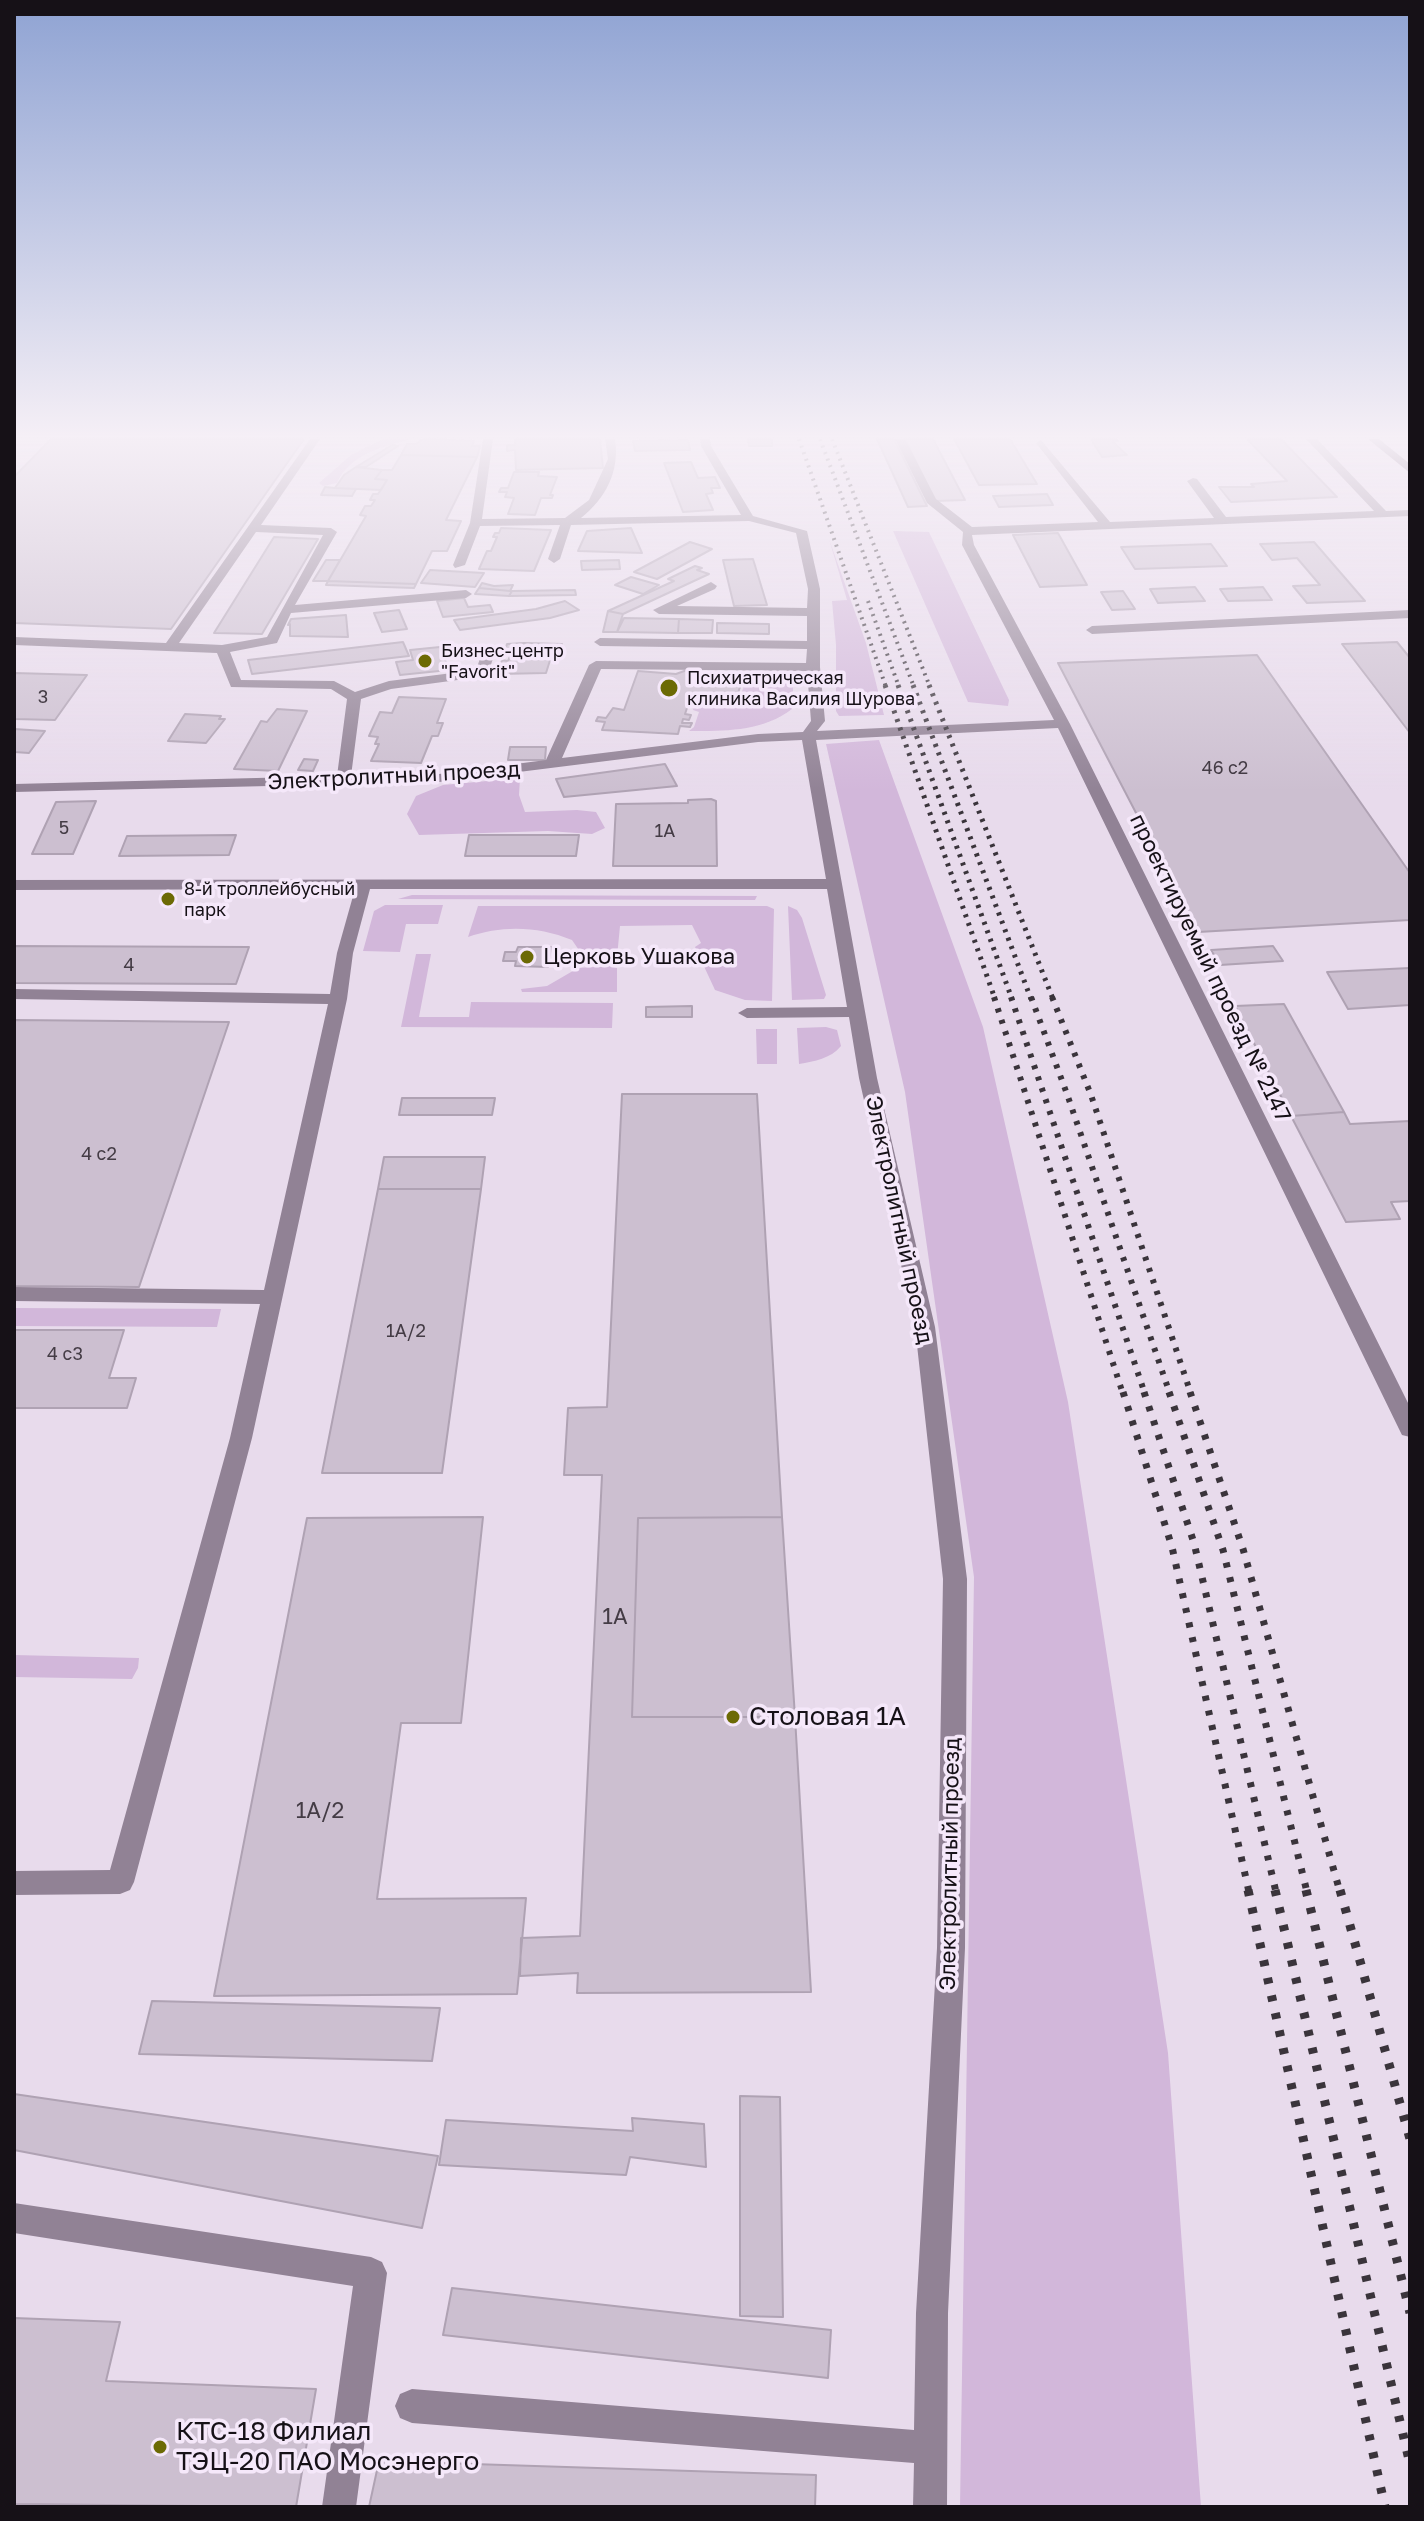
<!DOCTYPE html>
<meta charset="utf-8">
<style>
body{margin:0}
#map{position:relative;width:1424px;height:2521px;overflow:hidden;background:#e8dbec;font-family:"Golos Text",sans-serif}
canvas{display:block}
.frame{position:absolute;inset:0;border:16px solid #161117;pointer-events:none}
</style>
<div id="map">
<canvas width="1424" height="2521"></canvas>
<div class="frame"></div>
</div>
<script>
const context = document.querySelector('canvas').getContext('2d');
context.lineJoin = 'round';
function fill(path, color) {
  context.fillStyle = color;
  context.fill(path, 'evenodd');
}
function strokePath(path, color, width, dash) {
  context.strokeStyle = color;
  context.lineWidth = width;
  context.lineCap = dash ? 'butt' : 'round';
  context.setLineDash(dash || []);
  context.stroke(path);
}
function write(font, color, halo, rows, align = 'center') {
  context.font = font + ' "Golos Text",sans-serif';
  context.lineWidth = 7;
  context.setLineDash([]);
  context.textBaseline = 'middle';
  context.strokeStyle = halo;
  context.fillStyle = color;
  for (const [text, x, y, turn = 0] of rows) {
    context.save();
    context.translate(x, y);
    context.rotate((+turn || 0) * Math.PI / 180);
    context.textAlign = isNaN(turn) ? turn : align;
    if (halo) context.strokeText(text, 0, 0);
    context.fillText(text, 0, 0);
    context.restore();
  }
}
fill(new Path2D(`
 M383 439H411C384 446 349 455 337 483L323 486 319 483 351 455Z
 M893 531 929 532 1009 700 1008 706 968 702Z
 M829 539 866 643 884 715 839 716 836 711V645L832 601 847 600Z
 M757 671H794L792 709C762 732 724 731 689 731L694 727 699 712 693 710 695 701 737 703 745 684 753 679Z
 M879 740 983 1027 1068 1402 1168 2053 1201 2507H960L974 1577 905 1092 826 744Z
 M520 778 519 795 525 812 577 810 596 812 605 828 592 834 548 831 419 835 407 814 416 796 443 785Z
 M412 895 757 896 755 900 398 899Z
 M385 905H443L438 924H406L400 952 363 951 374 911Z
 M478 906H767L774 909 772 1001 745 1000 715 990 695 947 701 943 692 925 620 926 617 957 583 956 572 940C538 926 502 925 468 937Z
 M788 906 797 910 802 918 826 995 824 999 792 1000Z
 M416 954H431L419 1017H469L471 1002 613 1003 612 1028 401 1027Z
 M610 966 617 968V992H522L521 989 547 986 578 968Z
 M826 1027 837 1030 841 1046C830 1059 815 1061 799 1064L797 1028Z
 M756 1029H777V1064H757Z
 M14 1308 221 1309 217 1327 14 1326Z
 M14 1655 139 1658 138 1668 132 1679 14 1677Z`), '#d2b7da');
const building = new Path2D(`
 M51 439H304L171 629 14 623V477Z
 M431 439 474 441 472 446H480L478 454 477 457 401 455 407 444H417L420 440Z
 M515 439H600L603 468 516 470 515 450 507 451V445H515Z
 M748 439H772V446H749Z
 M877 439H894L927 506 908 507Z
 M905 439H933L965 500 935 501Z
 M954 439H1010L1037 484 979 485Z
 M1091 439H1116L1118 441H1112L1127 455 1102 457Z
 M1247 439H1281L1337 497 1231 502 1219 487H1254L1251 484 1287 481Z
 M688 440 690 450 635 451 633 441Z
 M392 445 398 446 366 467H356Z
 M401 455 477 457 446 520 461 521 447 551H432L416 584 328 581 366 516 360 515 365 506H371L375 500H370L373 494H378L387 480 375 479 382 470H392Z
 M691 462 698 478 715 477 720 488H711L713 493 706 494 713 510 683 512 664 463Z
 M356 467 382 470 375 479 387 480 381 490 335 488 344 475Z
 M514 472H539L538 476 557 477 550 495H553L552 498H541L535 515 508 514 514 498 505 497 507 492H499L501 488H508Z
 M325 487 335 488 356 489 352 496 321 495Z
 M1047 494 1053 505 999 507 993 496Z
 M501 528 551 530 534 571 479 569 487 551H491L497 537H493L495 533H499Z
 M631 528 642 553 578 551 587 531Z
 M1058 533 1087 585 1040 587 1013 535Z
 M274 537 318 539 262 634 214 633Z
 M690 542 712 549 657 579 634 572Z
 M1314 542 1365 601 1307 603 1293 586 1320 585 1297 558 1272 560 1260 544Z
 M1211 544 1227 566 1135 569 1121 547Z
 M753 559 767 605 734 606 723 560Z
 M326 560H340L328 581H313Z
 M619 560 620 569 582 570 581 561Z
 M695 566 702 568 697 570 709 574 623 614 608 611 674 581 668 579Z
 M430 570 484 573 475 587 421 583Z
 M631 577 659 585 643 594 615 585Z
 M328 581 416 584 414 588 326 585Z
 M482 583 494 586 513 585 510 591 479 588Z
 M1195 587 1205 601 1158 603 1150 589Z
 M1263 587 1272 600 1228 601 1220 589Z
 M479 588 510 591H512L509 596 475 594Z
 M575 590 576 595 509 596 512 591Z
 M1123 591 1135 609 1112 610 1101 592Z
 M464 598 468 607 490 605 493 612 443 617 437 601Z
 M565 601 579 610 550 618 460 630 454 620 536 609Z
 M399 610 407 629 382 632 374 613Z
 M608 611 623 614 617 632H603Z
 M346 615 348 637 290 636V624L288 625 291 619Z
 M624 618 679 619 678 633 617 632Z
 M679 619 713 620 712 633H678Z
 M717 623 769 624V634L717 633Z
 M403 642 409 656 252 674 248 660Z
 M1397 642 1410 658V733L1342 644Z
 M507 644 524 643 562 644 560 655 552 654 546 673 499 674 502 660 508 661 512 651H505Z
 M440 647 449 670 400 675 396 662 413 660 410 650Z
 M1257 655 1410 873V920L1198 932 1058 663Z
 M687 670 698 671 697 675 743 678 735 702 690 699 685 714 691 715 689 720 683 719 682 723H692L690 727 680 726 678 734 602 730 605 722 596 721 598 717 606 718 613 708 624 710 638 671 676 674Z
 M14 673 87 675 55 720 14 719Z
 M399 697 446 699 437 723H443L438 736H432L421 763 371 761 379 744H375L378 737 369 736 380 712 392 713Z
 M277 709 307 711 278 771 234 769 261 721 267 722Z
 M185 714 221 716 219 719H225L206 743 168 741Z
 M14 729 45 731 29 753 14 752Z
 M510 747H546L545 760H508Z
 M304 759 318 760 313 771 298 770Z
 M665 764 677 786 564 797 556 779Z
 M711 799 716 801 717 866H613L616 804 688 803V800Z
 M96 801 73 854H32L56 802Z
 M236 835 229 855 119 856 127 836Z
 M469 835H579L576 856H465Z
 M14 946 249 947 236 984 14 983Z
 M1273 946 1283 961 1220 965 1211 950Z
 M518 947H551L548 967 515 966 516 961H503L505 952H516Z
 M1410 968V1005L1348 1009 1327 972Z
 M1284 1004 1344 1112 1291 1116 1235 1006Z
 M692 1006V1017H646V1007Z
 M14 1020 229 1022 139 1287 14 1286Z
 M622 1094H757L782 1517 638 1518 632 1717H795L811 1992 577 1993 578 1973 520 1976 521 1938 580 1936 602 1475H564L568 1408 607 1407Z
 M402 1098H495L492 1115H399Z
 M1344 1112 1350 1124 1410 1121V1201L1391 1202 1400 1219 1346 1222 1291 1116Z
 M384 1157H485L481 1189H378Z
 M378 1189H481L442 1473H322Z
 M14 1330H124L109 1378H136L127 1408H14Z
 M483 1517 461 1723H401L377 1899 526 1898 517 1994 214 1996 307 1518Z
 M782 1517 795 1717H632L638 1518Z
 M152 2001 440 2008 432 2061 139 2054Z
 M14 2094 438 2156 422 2228 14 2150Z
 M740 2096 780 2097 783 2317 740 2316Z
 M632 2118 704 2124 706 2167 630 2157 626 2175 439 2165 446 2120 633 2131Z
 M452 2288 831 2330 828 2378 443 2335Z
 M14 2318 120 2322 106 2381 316 2389 296 2507 14 2504Z
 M379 2461 816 2475 815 2507H369Z`);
fill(building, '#ccbfd0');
strokePath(building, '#afa2b3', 2);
fill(new Path2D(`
 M310 439H320L261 525 331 528 337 532 295 605 466 590 472 594 466 598 291 613 277 643 230 652 241 680 334 681 355 692 389 681 476 670 483 650 495 653 487 676 391 689 361 699 351 776 439 774 546 760 589 665 596 661 806 663 807 649 600 646 594 642 600 638 807 641V616L659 614 653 610 711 582 717 586 715 589 677 606 807 608 808 589 796 533 749 521 571 525 560 559 554 563 548 559 560 525 480 526 465 565 455 568 453 565 470 523 483 439H493L482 519 565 518 589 500 608 459 605 439H615C620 471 606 498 581 518L741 515 701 446 700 439H710L711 446 753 516 807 531 820 589V667L825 721 817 731 1054 720 962 545 963 532 927 503 895 439H905L936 499 972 527 1098 522 1036 443 1041 440 1110 522 1214 518 1187 481 1193 478 1197 479 1226 517 1374 511 1306 439H1317L1386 511 1410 510V516L972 535 974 545 1070 724 1410 1407V1437L1402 1435 1399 1429 1058 728 816 740 877 1078 935 1327 967 1579 965 1948 948 2313 947 2507H913L914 2463 412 2423 400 2418 395 2406 400 2394 412 2389 914 2430 916 2313 937 1948 943 1579 915 1327 859 1078 849 1017 747 1018 738 1013 747 1008 847 1007 827 889H370L353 953 347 999 252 1438 134 1882 130 1890 120 1894 14 1895V1871L110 1870 230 1438 260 1304 14 1301V1287L264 1290 328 1004 14 999V989L330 994 337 953 355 889 14 890V880L826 879 802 740 758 742 439 782 14 792V784L337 776 347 699 331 689 231 687 217 653 14 645V637L166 643ZM256 532 323 535 267 637 222 645 179 643ZM601 669 807 671 811 721 803 732 758 734 562 758Z
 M1410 610V618L1092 634 1086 630 1092 626Z
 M14 2203 371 2257 382 2262 387 2273 356 2507H322L353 2286 14 2233Z`), '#918295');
fill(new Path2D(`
 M1368 439H1379L1410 464V473Z`), '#4f3757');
strokePath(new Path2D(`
 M799 439 886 687
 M820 439 914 687
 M832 439 930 687
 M868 601 899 687`), '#3a343b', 4, [2, 5]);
strokePath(new Path2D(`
 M885 685 995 999
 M898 685 1012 999
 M913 685 1031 999
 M929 685 1053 999`), '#3a343b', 5, [3, 6]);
strokePath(new Path2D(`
 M994 997 1123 1394
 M1011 997 1145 1394
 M1031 997 1067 1094 1170 1394
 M1052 997 1091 1095 1191 1394`), '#3a343b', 6, [4, 8]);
strokePath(new Path2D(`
 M1123 1392 1172 1547 1249 1892
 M1144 1392 1194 1543 1276 1892
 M1169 1392 1223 1550 1307 1892
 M1190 1392 1243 1549 1340 1892`), '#3a343b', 7, [5, 10]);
strokePath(new Path2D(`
 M1248 1890 1385 2507
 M1275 1890 1410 2464
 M1306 1890 1410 2313
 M1340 1890 1410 2139`), '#3a343b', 9, [6, 12]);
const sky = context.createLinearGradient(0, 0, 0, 792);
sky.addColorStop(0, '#8fa3d3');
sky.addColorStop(0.55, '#f5eff6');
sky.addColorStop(1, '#f5eff600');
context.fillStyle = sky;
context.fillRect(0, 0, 1424, 792);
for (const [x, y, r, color] of [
 [425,661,8,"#6c6a05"],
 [669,688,10,"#6c6a05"],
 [168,899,8,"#6c6a05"],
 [527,957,8,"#6c6a05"],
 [733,1717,8,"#6c6a05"],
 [160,2447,8,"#6c6a05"]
]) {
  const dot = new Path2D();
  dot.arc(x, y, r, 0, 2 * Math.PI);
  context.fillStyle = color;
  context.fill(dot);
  strokePath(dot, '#f5e8fa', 3);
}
write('18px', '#161117', '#f5e8fa', [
 ["Бизнес-центр",441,651],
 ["\"Favorit\"",441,672],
 ["Психиатрическая",687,678],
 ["клиника Василия Шурова",687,699],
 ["8-й троллейбусный",184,889],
 ["парк",184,910]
], 'left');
write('18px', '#443c45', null, [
 ["3",43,697],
 ["46 с2",1225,768],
 ["5",64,828],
 ["1А",665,831],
 ["4",129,965],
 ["4 с2",99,1154],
 ["1А/2",406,1331],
 ["4 с3",65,1354]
]);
write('22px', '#161117', '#f5e8fa', [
 ["Электролитный проезд",394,776,-3],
 ["проектируемый проезд № 2147",1210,968,64],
 ["Электролитный проезд",899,1220,78],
 ["Электролитный проезд",950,1864,-89]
]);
write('22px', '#161117', '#f5e8fa', [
 ["Церковь Ушакова",543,957]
], 'left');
write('22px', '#443c45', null, [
 ["1А",615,1617],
 ["1А/2",320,1811]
]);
write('26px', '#161117', '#f5e8fa', [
 ["Столовая 1А",749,1717],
 ["КТС-18 Филиал",176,2432],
 ["ТЭЦ-20 ПАО Мосэнерго",176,2462]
], 'left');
</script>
